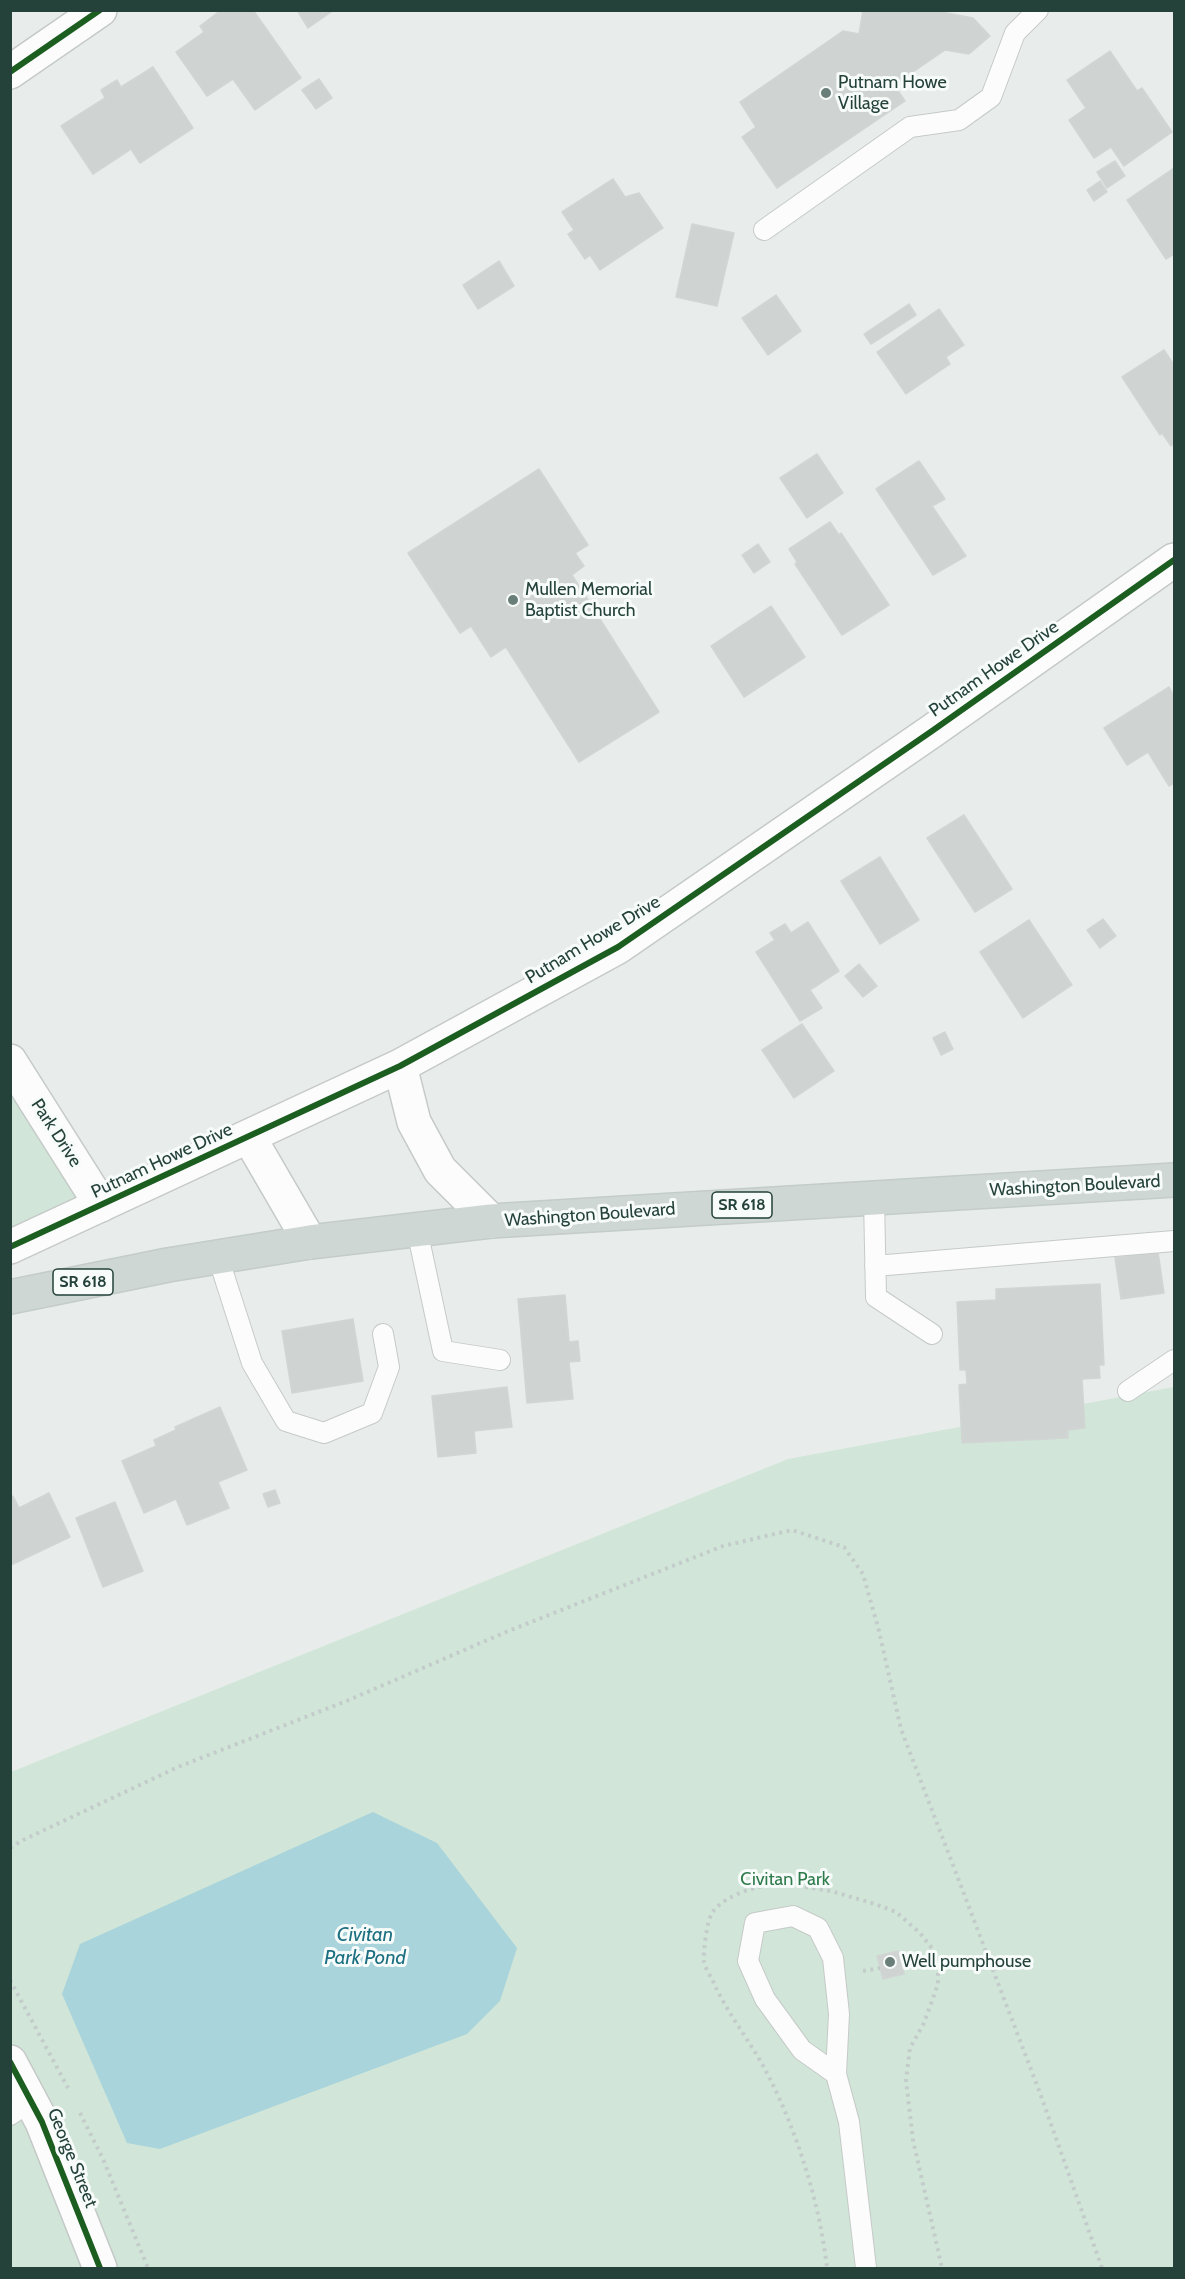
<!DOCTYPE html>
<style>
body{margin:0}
#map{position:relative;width:1185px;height:2279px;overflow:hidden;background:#e8edeb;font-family:Cabin,sans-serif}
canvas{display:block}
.frame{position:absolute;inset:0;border:12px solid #24423a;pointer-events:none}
</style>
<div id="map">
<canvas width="1185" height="2279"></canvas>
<div class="frame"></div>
</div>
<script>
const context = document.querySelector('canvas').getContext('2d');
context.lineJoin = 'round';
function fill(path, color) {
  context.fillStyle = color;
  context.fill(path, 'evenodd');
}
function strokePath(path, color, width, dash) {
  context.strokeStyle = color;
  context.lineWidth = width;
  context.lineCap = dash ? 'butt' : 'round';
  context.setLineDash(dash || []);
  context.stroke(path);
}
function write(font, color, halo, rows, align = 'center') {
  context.font = font + ' Cabin,sans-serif';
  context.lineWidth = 6;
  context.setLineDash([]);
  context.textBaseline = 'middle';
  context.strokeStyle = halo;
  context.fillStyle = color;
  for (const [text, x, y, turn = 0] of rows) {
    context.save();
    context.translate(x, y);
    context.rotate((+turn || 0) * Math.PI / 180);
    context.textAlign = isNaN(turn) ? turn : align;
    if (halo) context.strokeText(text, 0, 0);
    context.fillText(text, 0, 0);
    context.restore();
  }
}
fill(new Path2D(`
 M10 1061 101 1205 10 1247Z
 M1174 1387V2268H11V1772L788 1459Z`), '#d1e6d8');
fill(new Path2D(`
 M373 1812 437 1843 517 1948 500 2001 467 2034 160 2149 127 2143 62 1994 80 1944Z`), '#a9d4db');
const building = new Path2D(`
 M221 10H253L301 78 255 110 233 79 207 96 176 52 204 32 200 26Z
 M297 10H334L308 28Z
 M863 10H931L973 18 990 36 969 54 945 50 894 85 905 101 777 188 742 137 756 127 740 102 843 31 859 34Z
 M1110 51 1137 91 1142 88 1172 132 1124 166 1111 147 1094 158 1069 120 1086 108 1067 80Z
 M153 67 193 128 140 163 131 149 93 174 61 126 105 98 101 90 117 80 121 87Z
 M319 79 332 98 316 109 302 90Z
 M1115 161 1125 176 1107 188 1097 172Z
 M1174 168V254L1166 259 1127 200Z
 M613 179 625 197 639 193 663 228 600 270 590 255 585 259 568 234 574 230 562 212Z
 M1100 181 1107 192 1094 201 1087 190Z
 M692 224 734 233 717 306 676 297Z
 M499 261 514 286 478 309 463 285Z
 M776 295 801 331 768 355 742 318Z
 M909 304 916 315 871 344 864 334Z
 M939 309 964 345 946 357 950 364 906 394 877 352Z
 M1164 350 1174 365V443L1171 446 1162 433 1160 435 1122 377Z
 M817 454 843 493 807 518 780 478Z
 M919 461 945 499 932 506 966 556 933 575 876 489Z
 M539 469 588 545 575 553 584 566 572 575 659 712 579 762 506 647 491 657 471 626 460 633 408 553Z
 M830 522 839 535 841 533 889 605 842 635 795 564 797 562 789 549Z
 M758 544 770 562 754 573 742 555Z
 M771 606 805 657 744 697 711 646Z
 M1169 687 1174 696V783L1169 786 1148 752 1127 765 1104 728Z
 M964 815 1012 889 975 912 927 838Z
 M880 857 919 920 880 944 841 881Z
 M1103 919 1116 936 1100 948 1087 930Z
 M1029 920 1072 985 1023 1018 980 952Z
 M808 922 839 971 810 990 822 1008 800 1021 756 952 775 940 770 933 785 924 791 933Z
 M859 964 877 986 863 997 845 976Z
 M802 1024 834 1071 794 1098 762 1050Z
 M945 1032 953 1049 941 1055 933 1038Z
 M1158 1252 1164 1293 1121 1299 1115 1258Z
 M1100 1284 1104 1365H1099L1100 1378 1082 1379 1085 1428 1068 1430V1438L962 1443 959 1385 967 1384 966 1370H960L957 1302 996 1300V1289Z
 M565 1295 569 1342 578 1341 580 1361 569 1362 573 1399 527 1403 518 1299Z
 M353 1319 363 1381 292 1393 282 1331Z
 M507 1387 512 1427 474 1431 476 1453 438 1457 432 1396Z
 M220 1407 247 1470 218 1482 229 1508 187 1525 176 1499 144 1513 122 1461 156 1446 154 1440 176 1430 175 1427Z
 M275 1490 280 1503 268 1507 263 1494Z
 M49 1493 70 1537 11 1565 10 1498 13 1496 19 1508Z
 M115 1502 143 1571 103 1587 76 1518Z
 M898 1951 904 1974 883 1979 877 1956Z`);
fill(building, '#cfd4d2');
strokePath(building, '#d1d6d4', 1.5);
const service = new Path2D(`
 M764 230 910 127 959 120 991 97 1015 33 1038 10
 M874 1198 876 1297 932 1334
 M417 1230 443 1351 500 1360
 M218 1257 252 1363 286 1421 324 1433 372 1413 389 1367 383 1334
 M875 1266 1174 1241
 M1128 1391 1174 1360
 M836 2074 802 2050 765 1999 748 1961 755 1923 793 1916 818 1928 833 1958 839 2014 836 2074 849 2122 866 2268
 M10 2115 31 2101`);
const minor = new Path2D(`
 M10 72 100 10
 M10 1061 101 1205`);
const tertiary = new Path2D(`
 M400 1066 414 1122 440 1170 491 1221
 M249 1137 310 1242
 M10 1247 400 1066 618 947 932 731 1174 560
 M10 2062 42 2122 100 2268`);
const primary = new Path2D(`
 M10 1297 168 1265 310 1242 491 1221 1174 1180`);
strokePath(service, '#c5cac8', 22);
strokePath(minor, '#c5cac8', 36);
strokePath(tertiary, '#c5cac8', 36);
strokePath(primary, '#c3ccc9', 36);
strokePath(new Path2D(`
 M10 1848 23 1840 178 1767 349 1700 506 1632 723 1546 792 1530 844 1547 863 1574 879 1631 901 1729 1040 2093 1102 2268
 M791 1885C769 1881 725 1893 712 1913 707 1921 703 1952 704 1962 705 1967 709 1974 712 1979 727 2014 752 2043 769 2077 798 2134 820 2205 827 2268
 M805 1887 831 1891 875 1904 896 1912 920 1933 938 1956V1984L924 2023 910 2048 906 2080 913 2140 942 2268
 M863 1971 880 1968
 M10 1980 68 2088
 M80 2113 103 2159 148 2268`), '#c3ccca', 4, [3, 4.5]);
strokePath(service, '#fcfcfc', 20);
strokePath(minor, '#fcfcfc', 33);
strokePath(tertiary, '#fcfcfc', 33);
strokePath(primary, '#cfd7d5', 33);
strokePath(new Path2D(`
 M10 72 100 10
 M10 1247 400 1066 618 947 932 731 1174 560
 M10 2062 42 2122 100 2268`), '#1b5e20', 6);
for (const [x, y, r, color] of [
 [826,93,6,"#697e78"],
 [513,600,6,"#697e78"],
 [890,1962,6,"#697e78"]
]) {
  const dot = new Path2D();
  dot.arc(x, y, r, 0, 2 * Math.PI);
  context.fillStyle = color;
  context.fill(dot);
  strokePath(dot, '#f7fbf9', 2);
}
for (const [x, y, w] of [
 [742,1205,60],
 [83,1282,60]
]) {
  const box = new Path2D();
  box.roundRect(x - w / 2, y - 13, w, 26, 4.5);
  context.fillStyle = '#f7fbf9';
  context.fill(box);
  strokePath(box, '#24423a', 1.5);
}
write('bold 16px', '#24423a', null, [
 ["SR 618",742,1205],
 ["SR 618",83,1282]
]);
write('18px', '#24423a', '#f7fbf9', [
 ["Putnam Howe",838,83],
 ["Village",838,104],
 ["Mullen Memorial",525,590],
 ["Baptist Church",525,611],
 ["Well pumphouse",902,1962]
], 'left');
write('18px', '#24423a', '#f7fbf9', [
 ["Putnam Howe Drive",994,669,-35],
 ["Putnam Howe Drive",593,940,-31],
 ["Park Drive",56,1133,57],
 ["Putnam Howe Drive",162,1161,-25],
 ["Washington Boulevard",1075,1186,-3],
 ["Washington Boulevard",590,1215,-4],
 ["George Street",72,2158,68]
]);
write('18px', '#2d7a4b', '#f7fbf9', [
 ["Civitan Park",785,1880]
]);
write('italic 20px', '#1c6f80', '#f7fbf9', [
 ["Civitan",365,1935],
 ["Park Pond",365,1958]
]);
</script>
